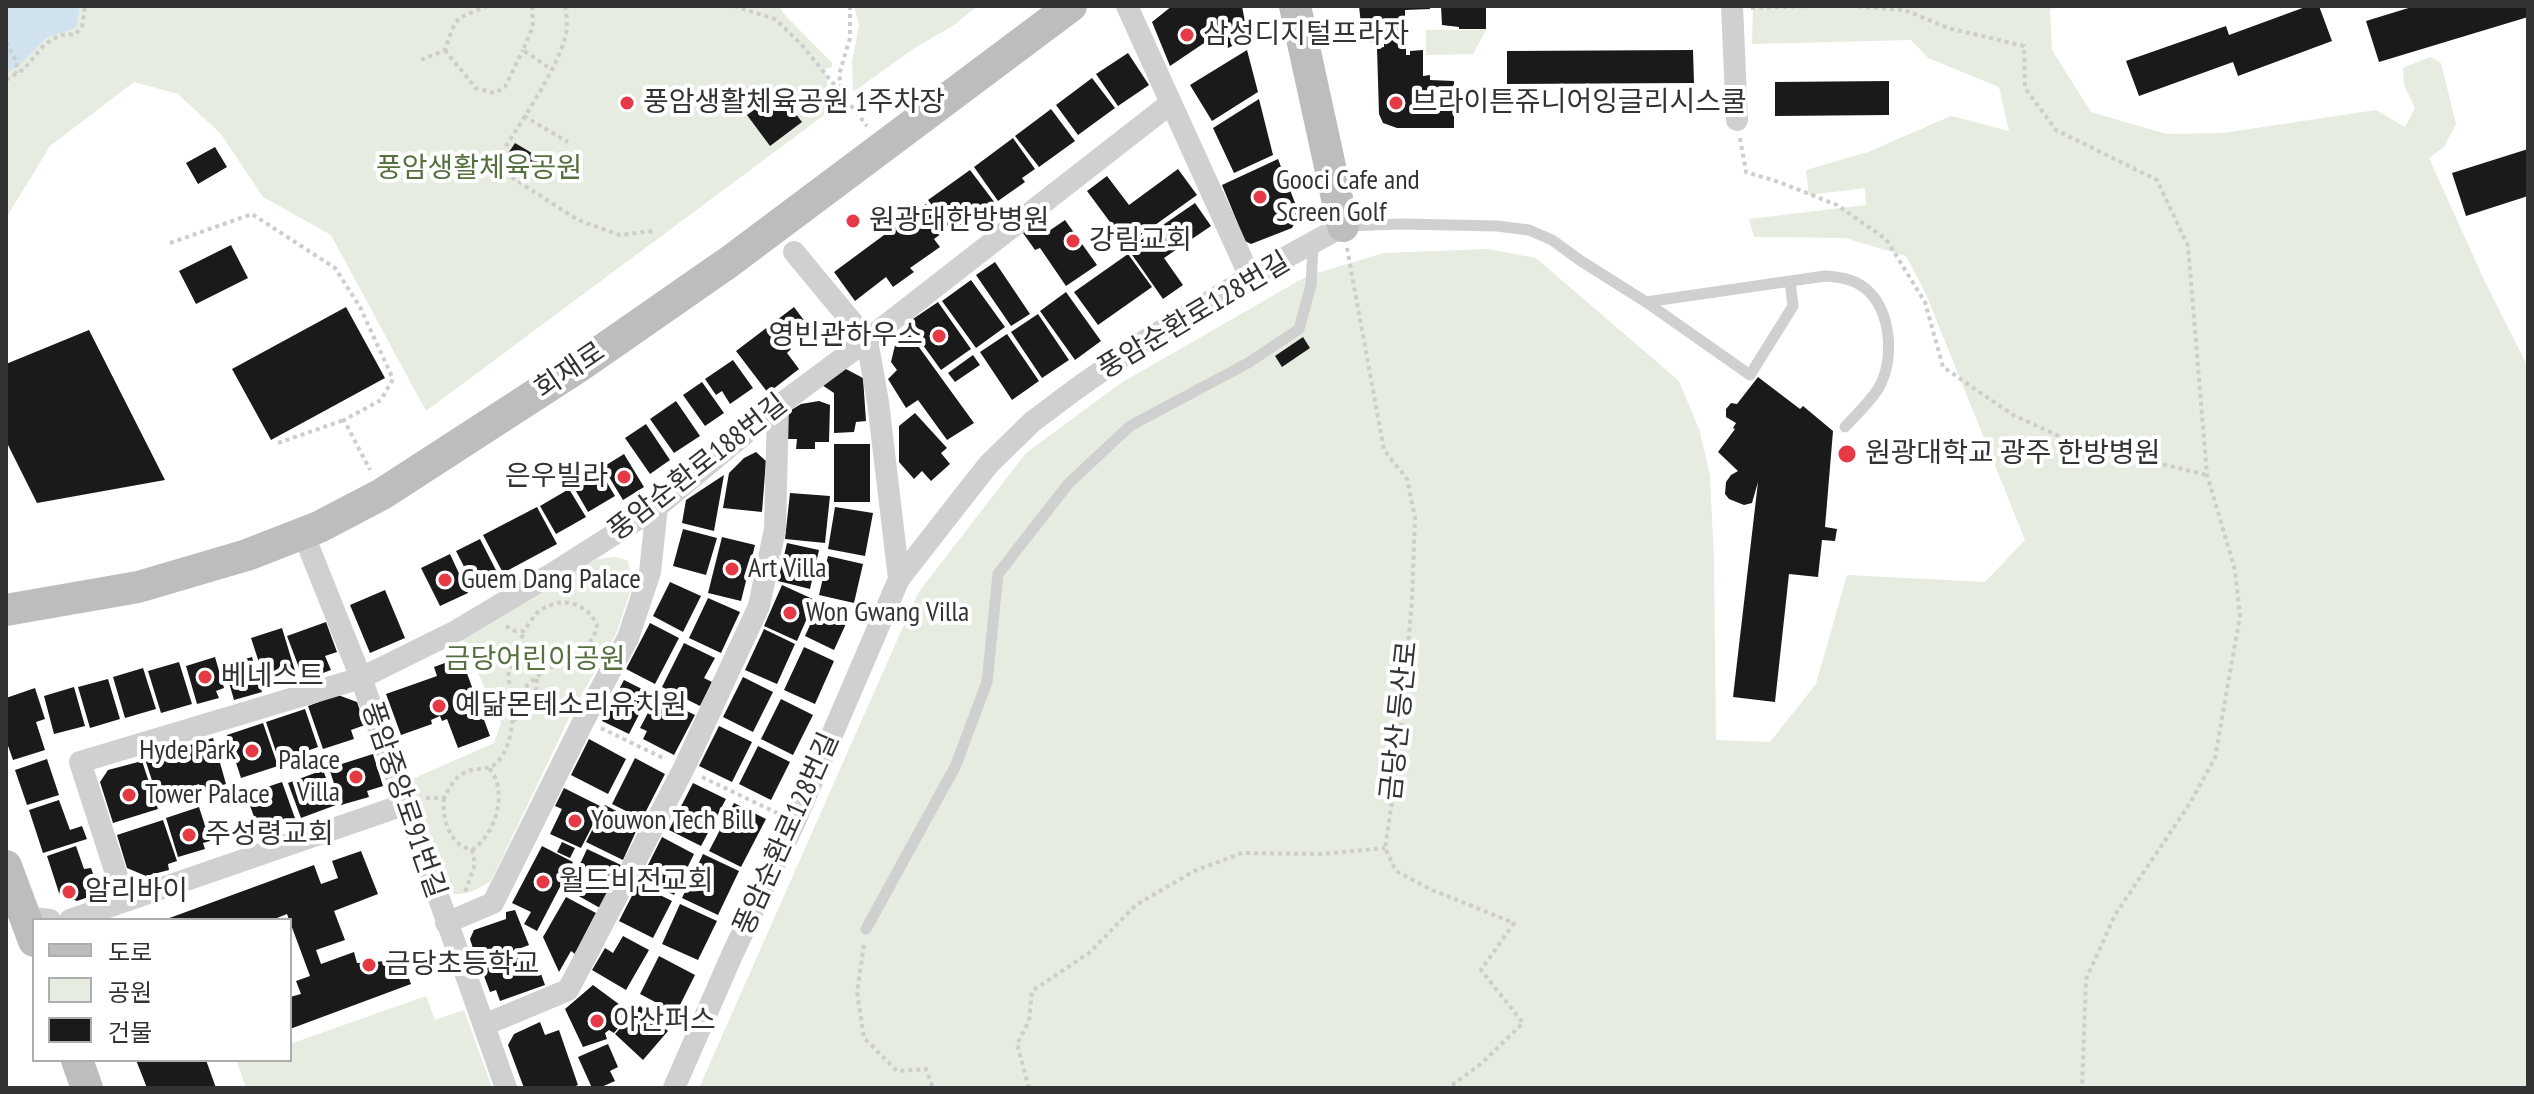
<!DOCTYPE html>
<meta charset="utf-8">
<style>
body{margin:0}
#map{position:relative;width:2534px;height:1094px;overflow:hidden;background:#fff;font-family:"PT Sans Narrow","Noto Sans KR",sans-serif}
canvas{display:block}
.frame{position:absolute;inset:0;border:8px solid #333;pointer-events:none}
.legend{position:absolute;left:32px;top:918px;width:260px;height:144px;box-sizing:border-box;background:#fff;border:2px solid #adadad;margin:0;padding:10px 14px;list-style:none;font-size:24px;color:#333}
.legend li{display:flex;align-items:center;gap:16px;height:40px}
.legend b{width:40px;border:2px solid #adadad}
</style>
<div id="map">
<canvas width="2534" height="1094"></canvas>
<div class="frame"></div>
<ul class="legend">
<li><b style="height:10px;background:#bdbdbd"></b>도로</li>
<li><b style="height:22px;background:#e6ecdf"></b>공원</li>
<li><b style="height:22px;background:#1a1a1a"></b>건물</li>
</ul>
</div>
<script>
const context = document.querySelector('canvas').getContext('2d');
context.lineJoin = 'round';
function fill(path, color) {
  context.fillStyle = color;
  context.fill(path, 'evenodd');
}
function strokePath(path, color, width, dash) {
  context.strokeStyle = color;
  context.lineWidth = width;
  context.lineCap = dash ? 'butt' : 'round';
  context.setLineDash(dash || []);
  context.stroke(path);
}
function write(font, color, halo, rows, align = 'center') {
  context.font = font + ' "PT Sans Narrow","Noto Sans KR",sans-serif';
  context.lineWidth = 8;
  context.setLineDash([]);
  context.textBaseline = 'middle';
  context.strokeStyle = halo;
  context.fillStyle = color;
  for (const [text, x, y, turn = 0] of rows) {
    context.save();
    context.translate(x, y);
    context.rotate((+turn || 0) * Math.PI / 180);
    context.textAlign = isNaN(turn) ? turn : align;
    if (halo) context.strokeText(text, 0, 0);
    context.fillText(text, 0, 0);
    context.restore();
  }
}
fill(new Path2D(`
 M6 6H779L784 14 832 63V67L825 69 831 110 426 411 331 235 263 197 221 134 178 94 134 82 50 146 6 218Z
 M854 6H977L954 25 913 49 853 92 852 62 859 25Z
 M1753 6H2055L2050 10 2052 50 2091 112 2166 134 2223 133 2376 110 2405 127 2415 108 2404 85 2403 68 2430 57 2441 63 2456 124 2444 147 2429 158 2485 282 2528 367V1088H699L918 593 1026 453 1121 383 1307 276 1384 253 1488 249 1536 258 1679 381 1700 432 1710 476 1714 561 1716 740 1770 742 1816 684 1847 575 1985 582 2025 540 1926 294 1906 256 1845 238 1754 237 1749 219 1866 205 1865 188 1809 195 1806 170 1868 152 1951 116 2009 131 1999 87 1928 58 1911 40 1752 44Z
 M1426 30H1486L1473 54 1426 55Z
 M616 557 628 561 633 583 616 634 571 714 491 881C479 888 469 895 454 894L450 889 410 780 494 743 501 723 461 636 597 559Z
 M426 996 435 1020 464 1010 492 1088H246L237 1062 244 1060H290V1044Z`), '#e6ecdf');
fill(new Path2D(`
 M6 6H80L76 28 47 37 16 68 6 72Z`), '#cfe2ee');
fill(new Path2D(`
 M1172 6H1242L1248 38 1228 48 1219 33 1170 66 1152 22Z
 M1359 6H1430V9L1405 10V16H1401L1402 41H1398V45H1406V55H1410V51L1423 50V76L1430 75V80L1454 81V128H1397L1383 123 1379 114 1377 48 1384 47V42L1363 43Z
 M1441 6H1486V29H1459V27L1442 25Z
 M2308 6H2319L2332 41 2238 76 2233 62 2139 96 2126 61 2226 26 2229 35Z
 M2415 6H2528V17L2379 62 2366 21Z
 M1247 50 1258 92 1212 121 1190 85Z
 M1693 50 1694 83 1507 84V51Z
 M1128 53 1149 85 1118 106 1096 74Z
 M1092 78 1115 108 1078 135 1056 105Z
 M1889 81V115L1775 116V82Z
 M779 92 802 122 770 146 747 115Z
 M1259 99 1273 155 1234 173 1213 128Z
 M1051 109 1075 141 1039 167 1015 136Z
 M1013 138 1035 169 1022 178 1025 182 998 201 974 167Z
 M515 143 547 162 538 176 524 166 526 164 522 161 520 164 507 155Z
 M215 147 227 167 198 184 186 163Z
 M2528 149V196L2466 216 2452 173Z
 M1278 159 1297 208 1296 220 1292 228 1251 244 1245 241 1222 185Z
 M1178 169 1197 195 1127 245 1087 191 1107 176 1129 205Z
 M970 170 995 203 953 233 928 200Z
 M1195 203 1211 226 1164 258 1183 285 1163 299 1128 249Z
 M926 204 945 231 934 239 940 247 910 268 914 272 893 287 886 277 855 301 834 272Z
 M1041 220 1049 231 1065 220 1097 265 1066 286 1040 248 1035 250 1023 233Z
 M231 245 248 278 196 304 179 271Z
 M1128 254 1152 287 1098 325 1074 292Z
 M995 262 1030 314 1011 326 976 275Z
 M971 280 1005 327 976 348 942 301Z
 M1066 292 1101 341 1075 360 1040 311Z
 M938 302 971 349 941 370 907 323Z
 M346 307 385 378 271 440 232 369Z
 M794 307 809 327 787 344 791 349 787 353 799 369 768 393 736 351Z
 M1038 314 1069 360 1042 378 1011 332Z
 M89 330 165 480 37 503 6 441V364Z
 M908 332 974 423 947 440 918 400 906 408 888 379 897 370 891 362 896 341Z
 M1007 334 1039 381 1012 400 980 352Z
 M1303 337 1310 348 1282 367 1275 356Z
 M973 355 980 365 955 382 948 373Z
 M733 360 753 388 730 404 722 391 716 395 705 379Z
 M844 368 863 378 866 421 856 422 854 432 834 433V393L822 385Z
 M1758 377 1800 409 1803 406 1833 431 1825 527 1837 529 1835 541 1822 540 1818 577 1789 574 1775 702 1733 697 1758 482 1752 503 1744 505 1729 499 1725 494 1726 482 1731 475 1738 471 1718 452 1735 429 1733 428 1736 423 1726 417V409L1731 403 1737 404Z
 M702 382 724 413 705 426 683 395Z
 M676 401 700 436 674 453 650 419Z
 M819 401 830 405 829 442H815V449H796L797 439H788V412L801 404Z
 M915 413 947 448 941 453 950 464 931 481 922 471 914 479 899 462V426Z
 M646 424 670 460 650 474 625 438Z
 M834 444H870V502H834Z
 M756 452 766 461 762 512 723 508 729 473 744 458Z
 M624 454 644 487 623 500 603 467Z
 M596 464 615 496 588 512 569 479Z
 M724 475 714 531 682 523 686 500Z
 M569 489 586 517 556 534 540 506Z
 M790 493 830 496 825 543 785 539Z
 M537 507 557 544 503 573 483 535Z
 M835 507 873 513 865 556 828 549Z
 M683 529 717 538 706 575 673 566Z
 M722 537 755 545 741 601 708 593Z
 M480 539 500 578 476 590 456 551Z
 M787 543 819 550 810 589 778 581Z
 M450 554 468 593 440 606 421 568Z
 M828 556 863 564 854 603 819 595Z
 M670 582 701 596 683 632 653 616Z
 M782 585 815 600 797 641 764 626Z
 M385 590 405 638 370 653 350 605Z
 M708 598 740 612 721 653 689 638Z
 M821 601 850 615 834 650 805 636Z
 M326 622 337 652 325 656 331 670 312 677 309 670 301 673 287 636Z
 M650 623 679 638 655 684 626 669Z
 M282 628 295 671 265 681 251 638Z
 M764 629 795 644 777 684 745 670Z
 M684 643 715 658 704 678 712 682 700 706 662 687Z
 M804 647 834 661 815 704 784 690Z
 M215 657 224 688 216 691 219 698 197 704 186 666Z
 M252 657 262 692 234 700 224 665Z
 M461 657 490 736 458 748 447 719 442 721 440 716 431 720 432 724 401 735 386 694 437 676 434 667Z
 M179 662 192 704 161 713 148 671Z
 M143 668 156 709 125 718 113 677Z
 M743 677 773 692 753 732 723 717Z
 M108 679 120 719 90 728 78 687Z
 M624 680 650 693 629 734 602 721Z
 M74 687 85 726 54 734 44 696Z
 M35 688 45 719 36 722 45 750 13 760 6 740V698Z
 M338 695 357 702 365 725 351 730 354 739 323 749 308 706Z
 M781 699 813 715 793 755 761 739Z
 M664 700 695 715 674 755 643 739 647 731 640 728 650 709 658 713Z
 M305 709 318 747 279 761 266 722Z
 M263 723 278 766 241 778 227 735Z
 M719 726 752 742 732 782 699 766Z
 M213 738 226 784 202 791 199 784 193 786 195 794 160 805 145 759Z
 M589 739 626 759 608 794 571 775Z
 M758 746 790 762 771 800 739 784Z
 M373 754 383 786 367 791 369 797 341 805 329 768Z
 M635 758 665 774 642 819 612 804Z
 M47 759 59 795 27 805 15 770Z
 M142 761 158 809 113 823 100 782 108 770Z
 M323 770 336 805 301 818 288 783Z
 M282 782 296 821 282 827 281 824 260 834 246 794Z
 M693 783 726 799 701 846 669 830Z
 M564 788 602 807 581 848 550 834 562 809 555 806Z
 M59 800 70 830 82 826 87 839 43 853 29 810Z
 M734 803 766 819 741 867 709 851Z
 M605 805 626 816 625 821 638 827 623 860 586 842Z
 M199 807 210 841 203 843 205 849 178 857 166 818Z
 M163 820 177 861 168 864 169 870 146 876 127 868 117 835Z
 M662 837 694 854 674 895 641 879Z
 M562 842 575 848 570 858 557 852Z
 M76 846 84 869 91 868 100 893 77 901 59 893 47 856Z
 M542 846 573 862 537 931 524 924 531 912 512 903Z
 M587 849 621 865 600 908 568 890Z
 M361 851 378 894 334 911 345 940 316 950 321 964 354 952 357 963 402 960 411 984 290 1029V997L301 994 296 981 310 976 287 914 272 920H164L314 865 321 884 338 878 332 861Z
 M703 854 739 871 718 915 682 898Z
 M638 884 672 901 653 938 619 921Z
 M566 897 596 913 575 954 571 951 559 972 543 937Z
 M680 904 717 921 698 960 662 944Z
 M515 910 529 945 478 964 470 939 474 930 506 919V912Z
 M623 936 649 950 626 990 592 970 605 948 613 953Z
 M532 949 545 985 500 1001 496 990 490 992 481 968Z
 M659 956 695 975 676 1013 640 994Z
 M593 985 631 1013 614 1033 609 1030 605 1033 607 1039 583 1047 565 1009Z
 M640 1006 668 1031 643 1060 615 1034Z
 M540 1022 545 1035 559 1030 578 1085 571 1088H524L508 1045 514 1034Z
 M608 1044 618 1067 610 1071 615 1081 599 1088H592L578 1057Z
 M136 1060H206L216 1088H147Z`), '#1a1a1a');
strokePath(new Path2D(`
 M532 6 533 26 523 50 551 69
 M565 6C567 16 568 27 565 38 554 77 515 129 494 166L578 220 620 235 654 231
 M734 6 775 19 801 44 836 87
 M850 6V38L839 75 843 95 867 126
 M1850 6 1905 10 1948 28 2024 46 2025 88 2056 130 2157 180 2188 246 2207 475 2235 570 2240 616 2215 758 2190 803 2115 915 2086 979 2082 1088
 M1751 8 1813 6
 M6 42 17 63 16 73
 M445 50C455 64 465 73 475 88L495 93 505 87 523 50
 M421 60 445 50C457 14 455 20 487 6
 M6 80 24 69 45 44 60 35 76 34 82 26 85 6
 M524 116 568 142
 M1740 138 1746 172 1779 182 1837 205 1886 239 1925 302 1943 367 2013 415 2072 442 2207 475
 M170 243 252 214 335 268 360 307 393 379 381 400 344 420 370 470
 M1347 248 1384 450 1407 479 1415 518 1412 600 1398 761 1385 848 1396 871 1432 890 1514 923 1481 970 1523 1023 1481 1064 1448 1088
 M278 443 344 420
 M506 626 515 631H524C528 625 532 619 536 614 557 595 585 600 597 625 591 667 502 694 524 631
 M537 679 536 693 546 705
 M517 698C503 680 508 666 519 648
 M513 721C529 707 544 701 565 710
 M601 728 665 759
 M702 777 777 813
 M426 798H444C465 753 485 780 500 759 514 741 510 719 517 700 522 687 537 677 547 669
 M444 798C442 819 449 845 472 850L475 864 465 892
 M472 850C496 834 509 791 489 768
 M864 945 857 992 864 1038 897 1071 926 1069 933 1088
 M1029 1088 1017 1044 1029 1021 1032 991 1089 953 1136 905 1194 871 1242 853 1322 854 1385 848`), '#cdcdcd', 4, [4, 4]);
strokePath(new Path2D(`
 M1345 226 1402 224 1497 226 1529 230 1552 240 1581 261 1646 302 1750 375 1793 306 1790 281
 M1646 302 1825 276C1840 277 1854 279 1866 289 1892 311 1895 362 1878 389 1869 403 1856 415 1845 427
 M866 929 956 765 987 682 998 574 1068 484 1130 426 1248 363 1299 329 1311 285 1313 245`), '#d0d0d0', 11);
strokePath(new Path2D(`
 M1127 6 1171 103
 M1732 6 1737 120
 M794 252 867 340
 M867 340 878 402 899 579
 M303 533 361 678 506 1088
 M125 901 80 762 361 678 456 631 555 572 657 507 778 406 867 340 1171 103 1250 277
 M25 917 50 920
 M70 920 406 804
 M446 923 493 903 584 720 628 638 650 572 657 507
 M484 1025 568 990 684 768 759 606 775 529 778 406
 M674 1088 732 955 795 821 899 579 966 493 989 464 1032 422 1076 389 1143 342 1250 277 1343 226`), '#d0d0d0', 22);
strokePath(new Path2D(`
 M1295 6 1343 226
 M6 610 138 587 247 555 319 527 382 494 578 367 729 262 1071 6
 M6 866 34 941
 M77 1060 87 1088`), '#bdbdbd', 32);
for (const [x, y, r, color] of [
 [1187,35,8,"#e63946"],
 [627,103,8,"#e63946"],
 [1396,103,8,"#e63946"],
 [1260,197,8,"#e63946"],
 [853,221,8,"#e63946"],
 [1073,241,8,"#e63946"],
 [939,336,8,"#e63946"],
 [1847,454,10,"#e63946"],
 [624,477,8,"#e63946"],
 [732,569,8,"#e63946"],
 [445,580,8,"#e63946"],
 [790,613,8,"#e63946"],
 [205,677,8,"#e63946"],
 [439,706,8,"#e63946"],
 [252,751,8,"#e63946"],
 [356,777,8,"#e63946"],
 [129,795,8,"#e63946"],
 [575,821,8,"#e63946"],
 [189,835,8,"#e63946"],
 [543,882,8,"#e63946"],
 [69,892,8,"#e63946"],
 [369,965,8,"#e63946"],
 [597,1021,8,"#e63946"]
]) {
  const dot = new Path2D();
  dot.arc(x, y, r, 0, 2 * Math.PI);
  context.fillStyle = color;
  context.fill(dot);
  strokePath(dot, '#fff', 3);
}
write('28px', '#333', '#fff', [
 ["삼성디지털프라자",1203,35],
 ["풍암생활체육공원 1주차장",643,103],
 ["브라이튼쥬니어잉글리시스쿨",1412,103],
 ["Gooci Cafe and",1276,181],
 ["Screen Golf",1276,213],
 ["원광대한방병원",869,221],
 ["강림교회",1089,241],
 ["영빈관하우스",923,336,"right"],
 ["원광대학교 광주 한방병원",1865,454],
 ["은우빌라",608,477,"right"],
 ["Art Villa",748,569],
 ["Guem Dang Palace",461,580],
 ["Won Gwang Villa",806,613],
 ["베네스트",221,677],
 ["예닮몬테소리유치원",455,706],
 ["Hyde Park",236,751,"right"],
 ["Palace",340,761,"right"],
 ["Villa",340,793,"right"],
 ["Tower Palace",145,795],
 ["Youwon Tech Bill",591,821],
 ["주성령교회",205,835],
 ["월드비전교회",559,882],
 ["알리바이",85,892],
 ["금당초등학교",385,965],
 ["아산퍼스",613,1021]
], 'left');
write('28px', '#56703f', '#fff', [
 ["풍암생활체육공원",479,169],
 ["금당어린이공원",535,660]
]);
write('28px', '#333', '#fff', [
 ["풍암순환로128번길",1194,316,-31],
 ["회재로",570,371,-34],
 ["풍암순환로188번길",698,468,-38],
 ["금당산 등산로",1400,721,-84],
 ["풍암중앙로91번길",403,800,71],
 ["풍암순환로128번길",787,834,-66]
]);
</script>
